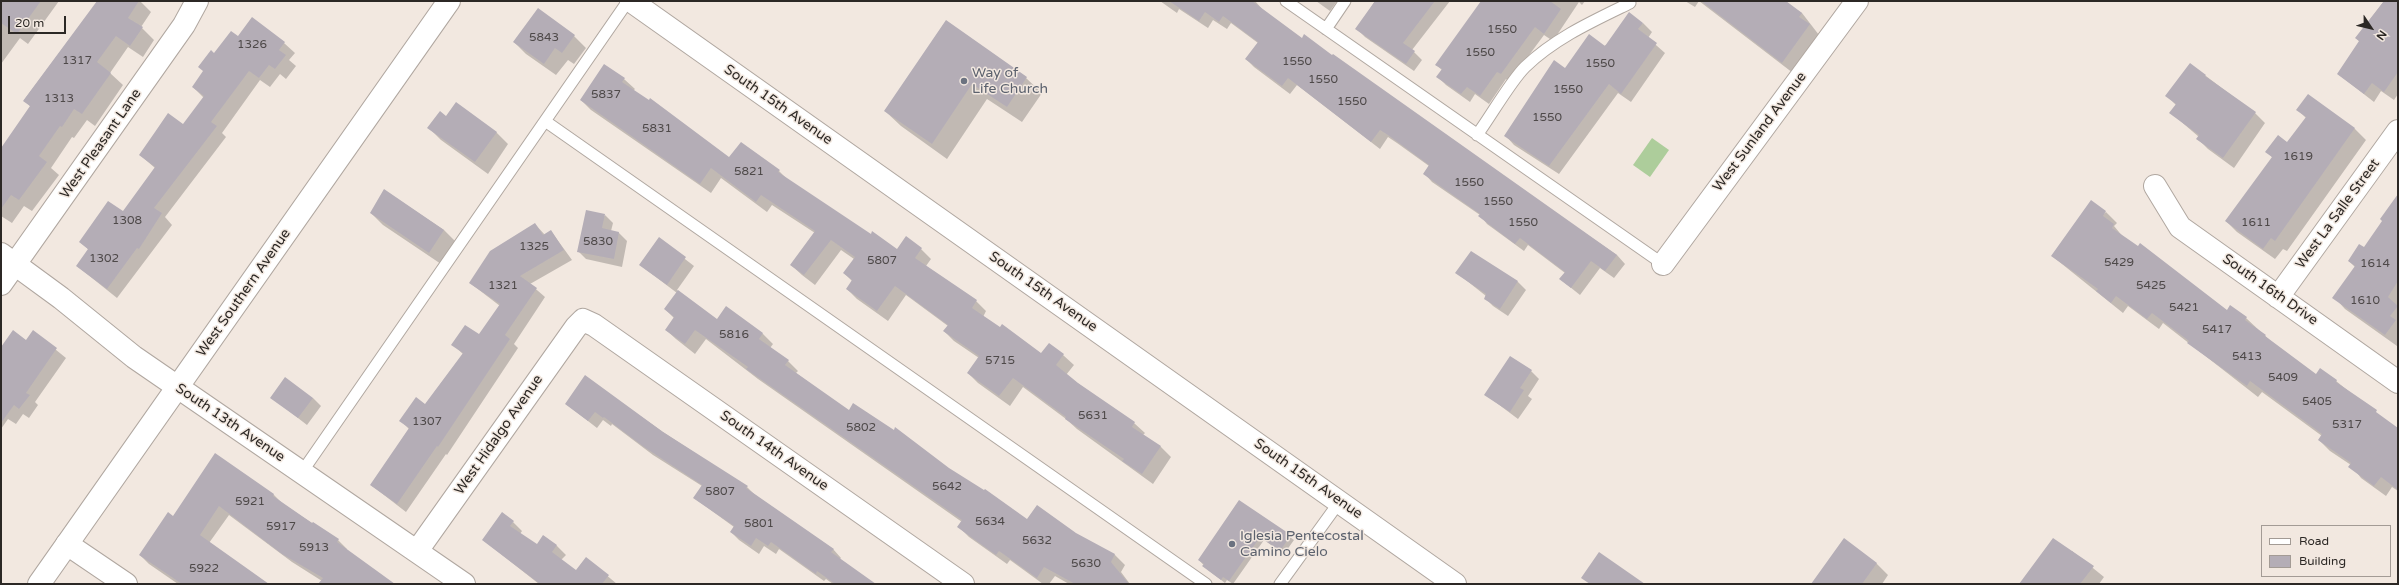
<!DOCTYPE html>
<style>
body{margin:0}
#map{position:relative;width:2399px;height:585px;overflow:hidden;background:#f2e8e0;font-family:"Varela Round",sans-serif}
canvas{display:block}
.frame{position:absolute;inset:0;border:2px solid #2c2825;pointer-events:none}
.legend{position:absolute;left:2261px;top:525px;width:130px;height:52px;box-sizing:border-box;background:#f2e8e0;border:1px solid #a39b95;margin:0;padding:5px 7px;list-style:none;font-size:12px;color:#2c2825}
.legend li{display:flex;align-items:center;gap:8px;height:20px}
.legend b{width:20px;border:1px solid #a39b95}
.north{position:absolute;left:2351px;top:8px;width:40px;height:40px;-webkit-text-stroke:3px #f2e8e0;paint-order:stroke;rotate:125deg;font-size:11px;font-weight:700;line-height:16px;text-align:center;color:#2c2825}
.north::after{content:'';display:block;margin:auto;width:14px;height:18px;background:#2c2825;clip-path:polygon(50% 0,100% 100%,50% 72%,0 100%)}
.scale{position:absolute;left:8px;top:16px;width:58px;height:18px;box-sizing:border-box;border:2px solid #2c2825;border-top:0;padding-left:5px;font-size:12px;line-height:14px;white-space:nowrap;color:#2c2825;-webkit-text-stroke:3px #f2e8e0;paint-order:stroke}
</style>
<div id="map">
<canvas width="2399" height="585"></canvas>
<div class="frame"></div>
<ul class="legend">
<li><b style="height:5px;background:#fff"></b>Road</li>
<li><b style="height:11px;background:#b4adb6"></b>Building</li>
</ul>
<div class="north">N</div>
<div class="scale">20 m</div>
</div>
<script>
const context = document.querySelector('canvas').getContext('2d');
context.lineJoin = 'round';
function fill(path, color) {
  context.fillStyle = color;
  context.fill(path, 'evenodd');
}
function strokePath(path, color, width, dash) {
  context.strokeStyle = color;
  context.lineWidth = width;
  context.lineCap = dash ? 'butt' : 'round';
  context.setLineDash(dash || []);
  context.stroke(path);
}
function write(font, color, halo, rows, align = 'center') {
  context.font = font + ' "Varela Round",sans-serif';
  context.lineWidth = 3;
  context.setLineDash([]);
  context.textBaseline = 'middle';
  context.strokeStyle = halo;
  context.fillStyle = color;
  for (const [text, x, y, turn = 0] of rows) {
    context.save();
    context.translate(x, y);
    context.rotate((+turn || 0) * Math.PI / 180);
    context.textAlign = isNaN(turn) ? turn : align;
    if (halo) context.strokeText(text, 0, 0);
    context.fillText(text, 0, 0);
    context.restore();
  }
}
fill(new Path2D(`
 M1652 138 1669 150 1650 177 1633 165Z`), '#adcd9b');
fill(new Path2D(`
 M1 1H59L28 44 20 38 1 64Z
 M98 1H140L151 12 141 27 154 40 143 57 128 47 110 73 123 85 95 126 87 120 74 138 72 137 51 168 59 175 32 211 24 206 12 223 1 216V150L31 107 24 100Z
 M1160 1H1255L1264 11 1302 39 1617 255 1625 264 1614 278 1600 268 1580 295 1560 279 1565 273 1528 245 1524 251 1487 224 1480 215 1432 182 1424 173 1429 166 1397 143 1388 137 1380 149 1297 85 1290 94 1254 67 1246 59 1258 43 1231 23 1227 29 1213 20 1208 28 1179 9 1177 13Z
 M1316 1H1337L1330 11Z
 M1375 1H1450L1412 50 1422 60 1414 71 1365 37 1357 29Z
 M1482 1H1585L1582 5 1579 2 1553 41 1544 35 1509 82 1506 79 1489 104 1475 94 1470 102 1446 85 1438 77 1442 70 1436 65Z
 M1685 1H1784L1802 13 1819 35 1793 73 1699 1 1695 7Z
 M2384 1H2398V94L2394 100 2381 91 2374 102 2338 74 2360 42 2356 38Z
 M946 21 1026 78 1042 93 1022 122 987 99 947 159 901 126 885 111Z
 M1643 23 1652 32 1648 38 1665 53 1631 102 1618 93 1559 174 1514 145 1505 135 1565 69Z
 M574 36 586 48 574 64 568 60 556 75 526 54 514 42Z
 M238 37 284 43 295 53 289 60 296 66 286 79 280 74 270 87 260 80 222 133 226 137 165 217 172 225 117 298 77 266 89 250 80 242 123 213 155 168 140 155 184 126 204 98 193 87 215 54Z
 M2190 64 2255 113 2265 123 2234 168 2208 149 2198 139 2199 137 2171 113 2176 105 2167 96Z
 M604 66 624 79 635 89 633 91 730 159 779 171 787 179 871 235 897 250 921 249 931 259 926 266 976 301 986 311 983 317 1041 355H1063L1074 365 1066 375 1134 423 1145 433 1143 435 1161 447 1171 457 1153 484 1077 429 1066 419 1023 387 1010 406 978 383 968 373 979 358 954 341 944 331 948 326 906 295 888 321 857 299 847 289 852 281 844 273 854 259 841 250 815 285 802 275 791 265 815 233 772 205 767 212 721 178 711 193 591 110 581 100Z
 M2308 95 2355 129 2366 140 2287 251 2283 249 2275 259 2237 232 2226 221 2273 158 2267 152 2288 143 2306 118 2298 110Z
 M429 128 496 132 508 144 488 174 441 140Z
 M384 190 444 230 456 242 441 264 383 225 371 213Z
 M2398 200V344L2397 346 2345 309 2334 297 2355 267 2349 261 2364 249Z
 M2106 212 2117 223 2114 226 2124 238 2227 311 2246 318 2276 346 2316 376 2336 381 2398 431V491L2392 487 2386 496 2361 478 2351 465 2330 451 2319 440 2322 436 2262 392 2258 397 2163 323 2159 329 2128 306 2123 313 2052 256Z
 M605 215 613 223 611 231 619 233 627 241 622 267 586 259 578 251Z
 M535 224 545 235 551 231 572 260 530 284 545 297 514 344 518 348 447 455 446 454 406 512 371 485 409 429 401 421 425 405 463 354 452 344 479 336 500 306 470 283Z
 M659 239 694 266 677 290 717 320 726 308 763 334 773 344 770 348 788 361 798 371 796 373 849 412 949 469 1027 520 1076 534 1115 555 1125 565 1121 572 1130 584H1069L1055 576 1049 584H1043L1010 560 1007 564 969 537 959 527 962 522 758 379 706 339 695 354 676 339 666 330 674 318 665 309 677 293 640 265Z
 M1471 253 1518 282 1526 290 1508 316 1493 306 1485 298 1486 296 1457 273Z
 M34 332 66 358 35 402 38 405 29 418 23 414 16 424 8 419 1 429V349L27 342Z
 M1531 371 1539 379 1528 396 1532 399 1518 419 1486 395Z
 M585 377 663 432 747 487 755 495 833 549 841 558 840 559 874 584H833L826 579 824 581 779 549 776 554 764 546 759 554 739 540 731 532 734 527 694 498 702 486 653 455 612 424 611 426 603 420 597 428 566 404Z
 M272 398H313L321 406 307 425Z
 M215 455 274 495 283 504 338 540 347 549 346 551 393 584H324L322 581 292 562 229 515 209 543 266 584H178L149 564 140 555 173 517Z
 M1239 501 1294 540 1284 554 1264 540 1233 584 1227 580 1225 583 1208 570 1199 560Z
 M513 522 522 531 520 534 537 545 544 536 557 546 566 555 561 560 576 571 586 558 617 584H539L483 540Z
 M2072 551 2104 577 2099 584H2027Z
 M1876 563 1888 575 1882 584H1812Z`), '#0003');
fill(new Path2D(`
 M1 1H41L17 34 1 23Z
 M97 1H139L128 18 143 27 130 46 116 36 97 62 111 73 82 114 74 109 62 127 60 126 39 156 47 162 19 200 11 195 1 209V148L30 106 23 101Z
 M1169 1H1252L1302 38 1304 34 1332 55 1333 54 1617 255 1605 271 1591 261 1571 288 1559 279 1565 272 1520 238 1515 244 1478 216 1480 214 1423 174 1429 165 1388 135 1380 130 1371 142 1288 78 1282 86 1245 59 1258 42 1223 16 1219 22 1205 12 1199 21Z
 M1375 1H1435L1403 43 1415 51 1406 64 1355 29Z
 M1481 1H1550L1561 9 1544 34 1535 27 1501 74 1497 72 1480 96 1467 87 1461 94 1436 77 1442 69 1435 65Z
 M1701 1H1786L1802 13 1799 17 1810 24 1782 63Z
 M2384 1H2398V72L2384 92 2372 83 2364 94 2337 74 2359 41 2355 38Z
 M538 8 575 35 562 53 555 48 544 64 513 42Z
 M1629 12 1643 23 1638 29 1657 43 1621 94 1609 84 1549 166 1504 136 1554 60 1565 68 1589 34 1605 46Z
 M252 17 285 42 279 50 286 55 275 69 269 65 259 78 249 71 211 122 217 126 154 208 162 213 139 249 137 248 107 289 76 266 88 249 79 242 108 201 123 211 155 167 139 155 155 132 168 113 183 124 204 96 192 87 203 71 198 67 211 50 214 53 231 31 238 36Z
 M946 20 1027 77 1007 107 972 84 932 144 884 111Z
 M2190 63 2206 75 2205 76 2256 112 2223 158 2196 139 2199 135 2169 113 2176 104 2165 96Z
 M604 64 625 78 622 82 649 100 650 98 729 157 741 142 780 170 778 172 871 234 872 231 897 249 906 236 922 248 915 258 977 300 972 308 1000 327 1002 324 1041 353 1049 343 1064 354 1056 365 1078 383 1135 422 1132 427 1161 446 1142 474 1122 461 1124 459 1065 419 1066 417 1013 378 999 396 967 373 979 356 943 331 948 325 895 286 877 311 846 289 852 280 843 273 855 257 831 240 804 275 790 265 815 231 761 195 756 202 711 168 700 184 580 100Z
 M2308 94 2355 128 2275 241 2271 238 2263 249 2225 221 2272 157 2265 152 2278 135 2287 142 2306 117 2296 110Z
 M456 102 497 132 475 162 427 128 440 111 446 116Z
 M384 189 444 230 429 253 370 213Z
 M2398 194V281L2388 297 2398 306 2390 316 2396 320 2385 335 2332 298 2355 266 2348 261 2359 244 2364 247 2382 221 2380 219Z
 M2091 200 2106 211 2103 216 2114 224 2112 228 2138 246 2140 243 2227 310 2230 305 2247 317 2245 320 2266 335 2265 336 2316 374 2320 368 2337 380 2336 382 2377 410 2376 412 2398 428V490L2381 477 2374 486 2348 467 2351 463 2318 440 2322 434 2250 381 2247 386 2187 343 2189 341 2152 313 2147 319 2116 296 2111 303 2096 291 2098 289 2051 256Z
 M586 210 605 214 602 228 619 232 614 259 577 252Z
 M535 223 543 235 551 230 564 250 520 276 537 288 505 335 510 339 438 447 437 446 397 504 370 485 409 428 399 421 416 397 425 404 463 353 451 345 465 325 479 334 500 304 469 283 490 251Z
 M659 237 686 257 667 285 639 265Z
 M1471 251 1518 281 1500 309 1484 299 1486 294 1455 273Z
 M678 290 717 319 726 306 763 333 759 339 789 360 785 365 849 410 853 403 894 430 895 427 949 468 984 490 985 489 1027 519 1037 505 1076 533 1115 554 1111 562 1129 584H1075L1044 567 1037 578 999 551 996 555 957 527 962 520 746 369 748 367 695 330 685 344 665 330 674 317 664 309Z
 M13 330 26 340 33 330 57 348 26 393 30 395 19 409 14 405 1 423V347Z
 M1510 356 1532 370 1520 388 1524 390 1510 412 1484 395Z
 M585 375 663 432 748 486 746 488 834 549 831 552 876 584H835L817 571 816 574 771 542 768 546 756 538 751 546 730 532 734 526 693 498 702 485 644 447 604 417 603 418 595 412 588 421 565 404Z
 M285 377 313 398 298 418 270 398Z
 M215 453 274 494 273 496 312 523 313 522 339 539 337 542 395 584H318L323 578 282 554 219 506 200 535 269 584H182L139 555 168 512 173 516Z
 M1239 500 1291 535 1280 551 1260 537 1229 581 1223 577 1221 580 1202 566 1204 564 1198 560Z
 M502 512 514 521 510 526 537 544 543 535 557 545 552 552 576 570 586 557 609 575 602 584H540L482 540Z
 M1844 538 1877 563 1862 584H1811Z
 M2053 538 2094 566 2080 584H2019Z
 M1599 552 1645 584H1590L1581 578Z`), '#b4adb6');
const lane = new Path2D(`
 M1286 1 1663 264
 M1326 29 1345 1
 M545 121 1206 584
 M1477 135C1491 116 1510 82 1525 67 1555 38 1593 21 1630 3
 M302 472 628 1
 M1280 584 1340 501`);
const street = new Path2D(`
 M2155 186 2180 227 2398 382
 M1 254 61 298 134 357 464 584
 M1663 264 1857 1
 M1 284 184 25 197 1
 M2278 297 2398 131
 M67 544 126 584
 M417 551 576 327 583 320 594 325 963 584`);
const secondary = new Path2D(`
 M631 1 1455 584
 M39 584 449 1`);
strokePath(lane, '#b0a7a0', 13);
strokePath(street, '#b0a7a0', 24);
strokePath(secondary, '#b0a7a0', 24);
strokePath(lane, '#fff', 11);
strokePath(street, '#fff', 22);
strokePath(secondary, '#fff', 22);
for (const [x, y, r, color] of [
 [964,81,4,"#6b7280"],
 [1232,544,4,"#6b7280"]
]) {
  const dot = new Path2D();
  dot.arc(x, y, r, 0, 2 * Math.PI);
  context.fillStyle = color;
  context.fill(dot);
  strokePath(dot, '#f2e8e0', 1.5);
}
write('12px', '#4e4949', null, [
 ["1550",1502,30],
 ["5843",544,38],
 ["1326",252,45],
 ["1550",1480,53],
 ["1317",77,61],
 ["1550",1297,62],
 ["1550",1600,64],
 ["1550",1323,80],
 ["1550",1568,90],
 ["5837",606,95],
 ["1313",59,99],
 ["1550",1352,102],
 ["1550",1547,118],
 ["5831",657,129],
 ["1619",2298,157],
 ["5821",749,172],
 ["1550",1469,183],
 ["1550",1498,202],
 ["1308",127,221],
 ["1550",1523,223],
 ["1611",2256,223],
 ["5830",598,242],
 ["1325",534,247],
 ["1302",104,259],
 ["5807",882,261],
 ["5429",2119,263],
 ["1614",2375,264],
 ["1321",503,286],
 ["5425",2151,286],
 ["1610",2365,301],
 ["5421",2184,308],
 ["5417",2217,330],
 ["5816",734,335],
 ["5413",2247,357],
 ["5715",1000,361],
 ["5409",2283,378],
 ["5405",2317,402],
 ["5631",1093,416],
 ["1307",427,422],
 ["5317",2347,425],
 ["5802",861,428],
 ["5642",947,487],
 ["5807",720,492],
 ["5921",250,502],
 ["5634",990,522],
 ["5801",759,524],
 ["5917",281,527],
 ["5632",1037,541],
 ["5913",314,548],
 ["5630",1086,564],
 ["5922",204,569]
]);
write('14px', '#5b616d', '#f2e8e0', [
 ["Way of",972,73],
 ["Life Church",972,89],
 ["Iglesia Pentecostal",1240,536],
 ["Camino Cielo",1240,552]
], 'left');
write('14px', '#2c2825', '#f2e8e0', [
 ["South 15th Avenue",778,105,35],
 ["West Sunland Avenue",1760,132,-53],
 ["West Pleasant Lane",101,144,-55],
 ["West La Salle Street",2338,214,-54],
 ["South 16th Drive",2270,290,35],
 ["South 15th Avenue",1043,292,35],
 ["West Southern Avenue",244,293,-55],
 ["South 13th Avenue",230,423,34],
 ["West Hidalgo Avenue",499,435,-55],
 ["South 14th Avenue",774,451,35],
 ["South 15th Avenue",1308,479,35]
]);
</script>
